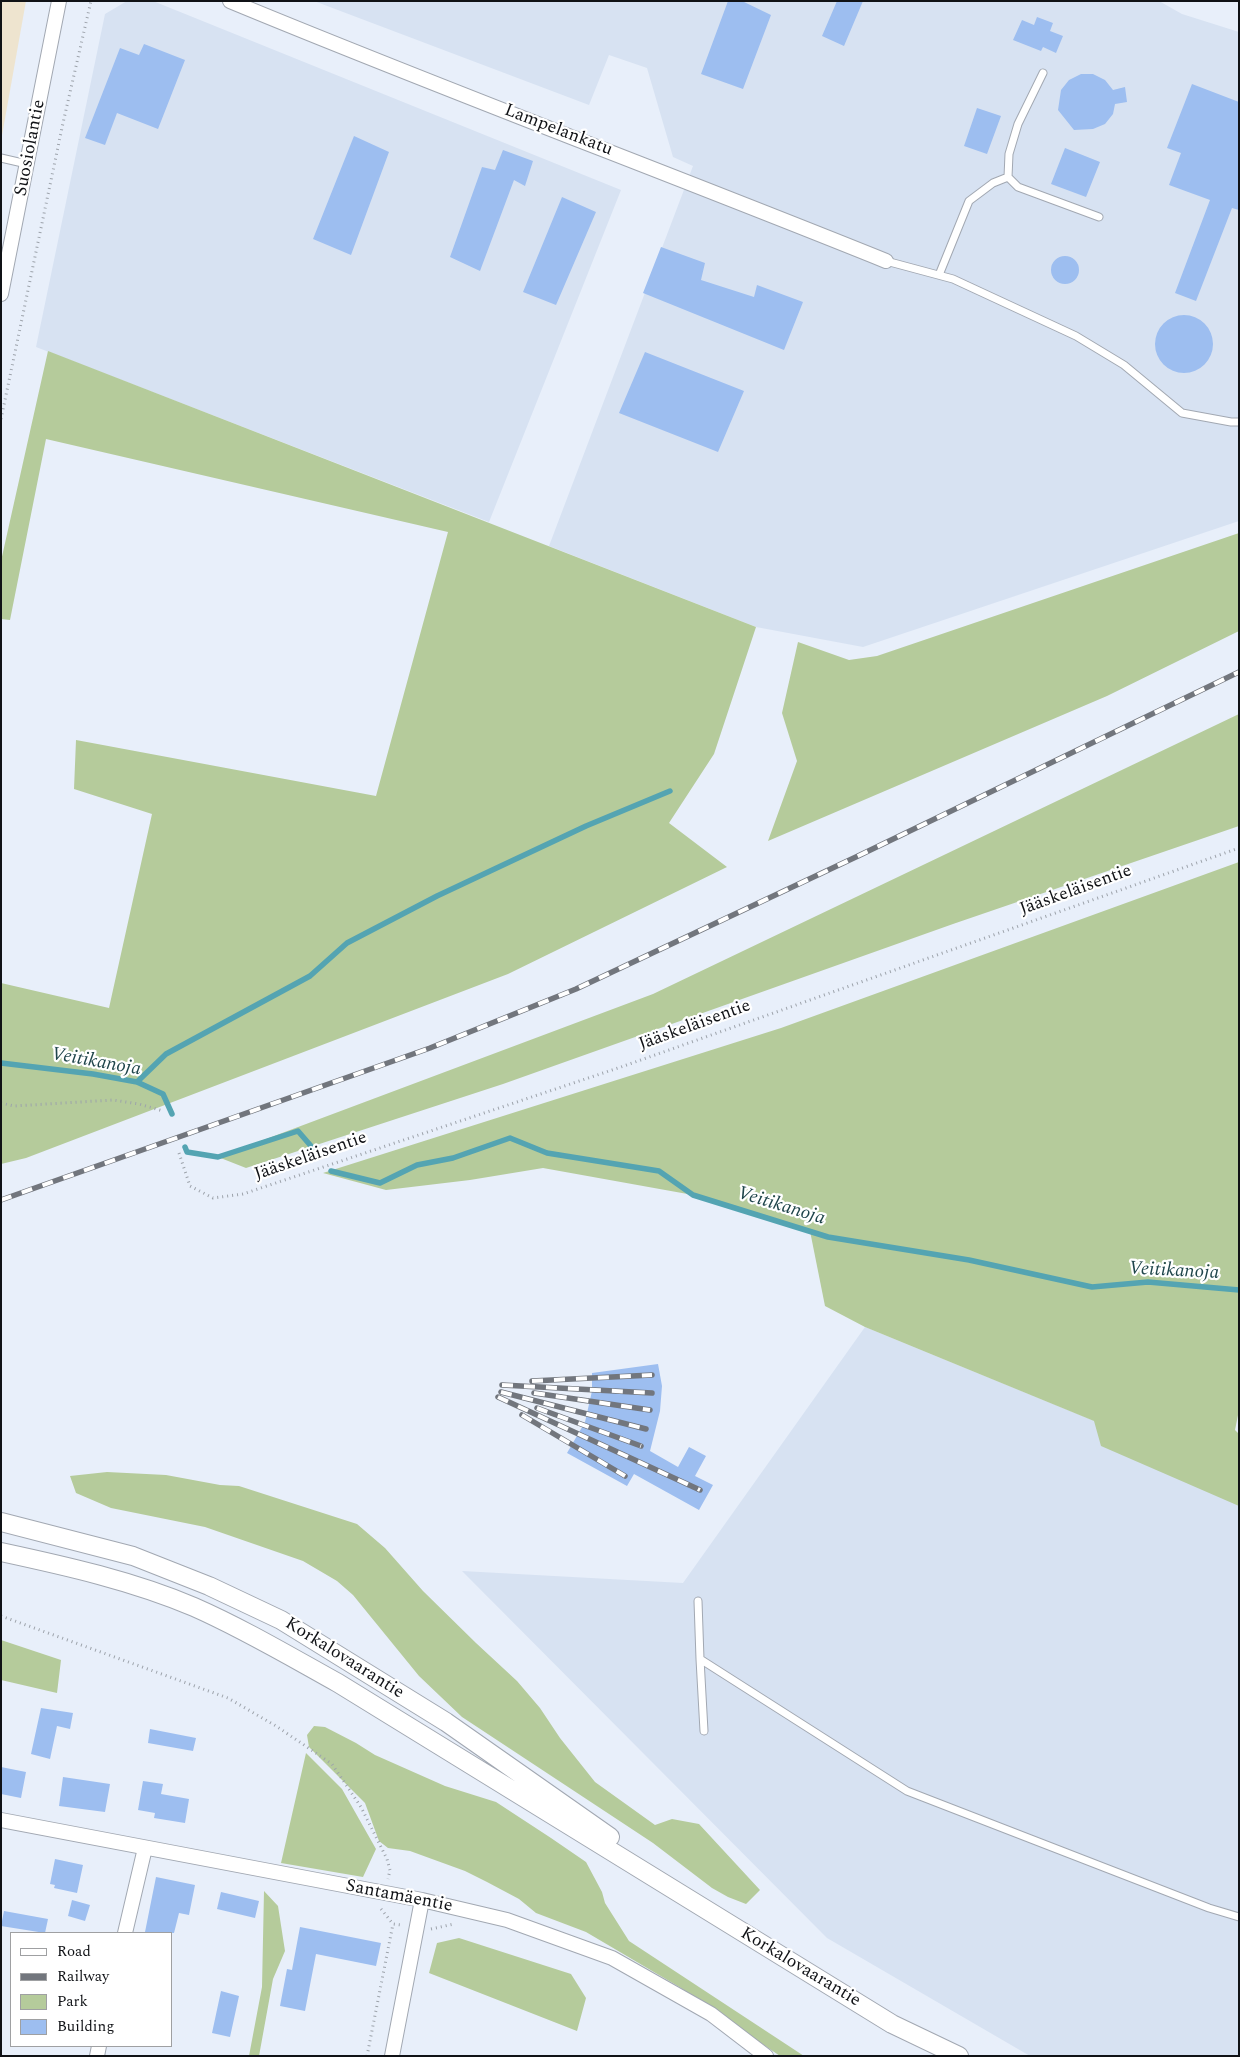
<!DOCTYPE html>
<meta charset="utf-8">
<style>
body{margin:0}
#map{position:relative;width:1240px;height:2057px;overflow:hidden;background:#e8effa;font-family:Spectral,serif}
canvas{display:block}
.frame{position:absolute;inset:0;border:2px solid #101216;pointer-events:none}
.legend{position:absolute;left:10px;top:1932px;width:162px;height:115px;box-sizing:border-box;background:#fff;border:1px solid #9fa0a2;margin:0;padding:6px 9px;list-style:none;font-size:15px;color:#101216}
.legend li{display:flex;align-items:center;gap:10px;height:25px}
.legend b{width:25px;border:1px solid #9fa0a2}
</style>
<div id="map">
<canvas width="1240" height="2057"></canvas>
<div class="frame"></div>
<ul class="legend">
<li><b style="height:6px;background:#fff"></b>Road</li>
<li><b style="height:6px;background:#72767d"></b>Railway</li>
<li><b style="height:14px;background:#b5cb9b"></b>Park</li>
<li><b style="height:14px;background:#9dbef0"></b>Building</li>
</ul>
</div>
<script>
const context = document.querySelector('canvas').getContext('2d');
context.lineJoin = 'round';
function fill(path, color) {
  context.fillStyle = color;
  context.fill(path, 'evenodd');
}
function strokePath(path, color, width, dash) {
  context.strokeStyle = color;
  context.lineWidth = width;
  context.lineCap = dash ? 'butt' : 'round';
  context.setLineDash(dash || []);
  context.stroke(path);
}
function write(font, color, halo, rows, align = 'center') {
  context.font = font + ' Spectral,serif';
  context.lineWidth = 4.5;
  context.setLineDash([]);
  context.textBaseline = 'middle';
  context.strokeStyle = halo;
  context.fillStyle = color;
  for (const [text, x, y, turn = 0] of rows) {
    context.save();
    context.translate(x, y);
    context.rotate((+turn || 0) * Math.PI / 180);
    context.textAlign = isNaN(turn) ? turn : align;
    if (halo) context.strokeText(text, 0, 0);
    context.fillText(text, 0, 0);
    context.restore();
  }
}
fill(new Path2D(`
 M1 1H26L1 141Z`), '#eee4cf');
fill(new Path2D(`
 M127 1H153L621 190 489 522 36 347 105 14Z
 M314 1H1159L1182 14 1239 32V521L863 647 756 627 549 546 693 166 673 157 647 68 609 55 589 105Z
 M865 1327 1239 1480V2056H1030L827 1938 462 1571 683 1583Z`), '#d7e2f2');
fill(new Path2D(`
 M48 351 756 627 714 754 669 823 727 867 508 974 26 1158 1 1164V983L109 1008 152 814 74 789 76 740 376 796 448 532 46 439 10 620 1 619V561Z
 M1239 533V631L1107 696 768 841 797 761 782 713 798 642 849 660 877 656Z
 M1239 714V826L953 924 503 1084 246 1168 218 1157 653 994Z
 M1239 862V1410L1235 1430 1239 1434V1506L1101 1446 1094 1421 865 1327 825 1306 810 1231 693 1195 543 1168 470 1180 386 1190 323 1173 781 1028Z
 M107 1472 166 1475 220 1485 239 1486 357 1524 385 1548 423 1591 476 1643 517 1681 540 1708 560 1738 595 1782 655 1825 672 1819 699 1824 760 1890 746 1904 728 1897 712 1888 653 1843 462 1717 419 1676 353 1595 337 1581 303 1561 205 1527 111 1508 76 1493 70 1476Z
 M1 1640 61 1660 57 1693 1 1680Z
 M314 1726 325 1727 356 1743 375 1755 445 1786 496 1802 551 1838 586 1862 602 1892 605 1903 629 1941 804 2056H780L681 1988 586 1932 536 1913 519 1899 487 1882 465 1871 410 1851 388 1848 379 1841 365 1803 309 1747 307 1735Z
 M306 1753 342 1789 376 1849 363 1877 281 1863Z
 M264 1891 278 1906 285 1951 273 1979 259 2056H249L262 1987Z
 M459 1938 571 1974 586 1998 577 2031 429 1973 437 1943Z`), '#b5cb9b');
strokePath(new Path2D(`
 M1 1063 93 1074 137 1082 163 1094 172 1114
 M137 1082 166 1054 310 976 347 943 437 896 586 826 670 791
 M185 1147 187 1152 218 1157 298 1131 317 1153
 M331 1171 380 1183 417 1165 453 1158 510 1138 547 1153 659 1171 693 1195 828 1237 969 1260 1092 1287 1148 1282 1239 1290`), '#54a4b2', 5.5);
fill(new Path2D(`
 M728 1H742L771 15 743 89 701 74Z
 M837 1H863L844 46 822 36Z
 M1037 17 1053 23 1050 31 1063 36 1056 53 1043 47 1041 51 1013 40 1022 20 1034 25Z
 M144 44 185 60 158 129 117 113 105 145 85 138 120 48 139 55Z
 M1081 74H1093L1105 80 1113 90 1125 87 1127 102 1115 104 1113 114 1105 124 1093 129 1074 130 1058 110 1061 90 1069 80Z
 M1192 84 1239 102V210L1232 208 1196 301 1175 293 1210 200 1169 185 1181 153 1167 148Z
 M977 108 1001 116 987 154 964 146Z
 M354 136 389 152 351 255 313 239Z
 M1065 148 1100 162 1086 197 1051 184Z
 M503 150 533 161 525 186 514 180 480 271 450 257 482 167 495 170Z
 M562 197 596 212 556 305 523 292Z
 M661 247 705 263 701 280 754 297 757 285 803 302 784 350 643 293Z
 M1051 270a14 14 0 1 1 28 0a14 14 0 1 1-28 0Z
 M1155 344a29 29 0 1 1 58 0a29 29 0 1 1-58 0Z
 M645 352 744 391 718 452 619 413Z
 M658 1364 662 1386 660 1411 650 1451 678 1467 689 1447 706 1456 695 1476 713 1485 699 1510 634 1474 627 1486 567 1453 585 1422 592 1391V1373Z
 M41 1708 73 1713 70 1729 57 1726 50 1759 31 1754Z
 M150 1729 196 1738 193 1751 148 1743Z
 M1 1767 26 1772 21 1798 1 1794Z
 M63 1777 110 1784 105 1812 59 1806Z
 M143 1781 163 1784 161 1794 189 1799 185 1823 154 1818 155 1813 138 1810Z
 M55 1859 83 1865 77 1893 54 1888 55 1885 50 1884Z
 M156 1877 195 1885 189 1915 179 1913 174 1933 145 1932Z
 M221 1892 259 1901 255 1918 217 1909Z
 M72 1900 90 1905 85 1921 68 1916Z
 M4 1911 48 1919 45 1933 1 1926Z
 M300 1927 381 1943 376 1966 316 1954 305 2011 280 2006 287 1969 292 1970Z
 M221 1991 239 1996 230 2037 212 2033Z`), '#9dbef0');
const service = new Path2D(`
 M1043 73 1018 124 1009 154 1008 177 1018 187 1099 217
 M1 158 27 164
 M886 261 953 279 1076 336 1124 365 1182 413 1231 422H1239
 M939 275 969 201 993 183 1008 177
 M698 1601 700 1659 907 1791 1209 1908 1239 1917
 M700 1659 704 1731`);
const minor = new Path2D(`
 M230 1C447 91 668 173 886 261
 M1 294 59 1
 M1 1820 422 1900 507 1920 612 1958 711 2014 766 2056
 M125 1933 145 1848
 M97 2056 99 2046
 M392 2056 422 1900`);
const tertiary = new Path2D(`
 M1 1522 133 1556 209 1586 281 1620 446 1722 610 1837
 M1 1552C66 1566 133 1581 194 1607 244 1629 291 1657 338 1683L892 2024 959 2056`);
strokePath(service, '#a2a8b2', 9);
strokePath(minor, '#a2a8b2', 16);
strokePath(tertiary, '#a2a8b2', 20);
strokePath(new Path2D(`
 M1 419 63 123 91 1
 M1 1103 14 1106 113 1100 139 1104 163 1111
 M179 1153 190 1186 213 1198 243 1194 621 1067 1239 848
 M1 1616 228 1698 276 1726 332 1764 361 1807 387 1859 390 1870 388 1879
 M381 1909 393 1924 402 1925
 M431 1929 454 1924
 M367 2056 393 1924`), '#9da3ab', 3, [1, 4]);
strokePath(service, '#fff', 7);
strokePath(minor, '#fff', 14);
strokePath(tertiary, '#fff', 18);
const rail = new Path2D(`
 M1 1200 430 1048 576 989 858 856 1239 672
 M532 1381 652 1375
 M502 1385 652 1393
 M501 1392 646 1429
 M534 1393 650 1410
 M498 1397 700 1490
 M537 1408 641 1446
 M522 1415 625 1476`);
strokePath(rail, '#72767d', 5.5);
strokePath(rail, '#fff', 4, [11]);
write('18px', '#101216', '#fff', [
 ["Lampelankatu",558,131,21],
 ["Suosiolantie",31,148,-79],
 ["Jääskeläisentie",1076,891,-20],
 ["Jääskeläisentie",695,1026,-20],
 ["Jääskeläisentie",311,1157,-19],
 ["Korkalovaarantie",344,1659,32],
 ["Santamäentie",399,1897,11],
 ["Korkalovaarantie",800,1968,31]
]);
write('italic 19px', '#1f454b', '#fff', [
 ["Veitikanoja",96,1063,10],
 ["Veitikanoja",781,1207,17],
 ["Veitikanoja",1174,1272,3]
]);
</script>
